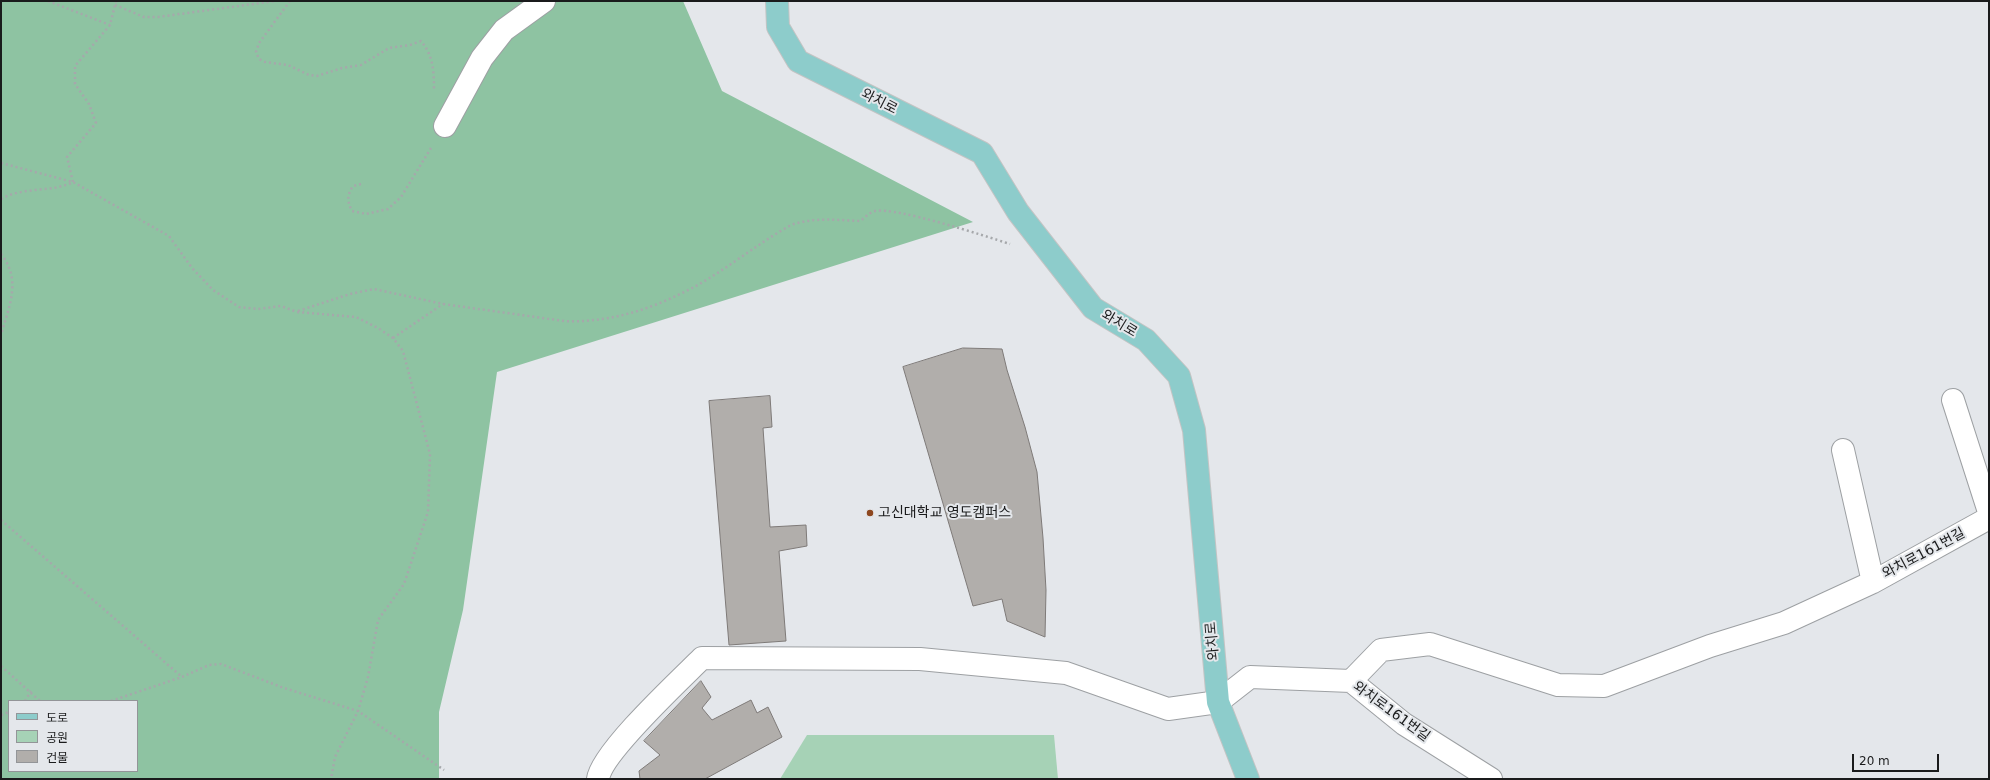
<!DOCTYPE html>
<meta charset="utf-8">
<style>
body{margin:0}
#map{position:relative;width:1990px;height:780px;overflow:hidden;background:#e4e7eb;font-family:"DejaVu Sans","Noto Sans KR",sans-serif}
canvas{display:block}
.frame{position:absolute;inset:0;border:2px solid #1a1b1c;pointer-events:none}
.legend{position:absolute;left:8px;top:700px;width:130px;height:72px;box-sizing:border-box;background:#e4e7eb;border:1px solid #939598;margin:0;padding:5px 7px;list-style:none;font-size:12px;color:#1a1b1c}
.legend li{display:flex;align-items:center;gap:8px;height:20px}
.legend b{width:20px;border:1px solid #939598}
.scale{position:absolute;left:1852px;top:754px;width:87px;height:18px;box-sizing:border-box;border:2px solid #1a1b1c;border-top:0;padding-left:5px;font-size:12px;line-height:14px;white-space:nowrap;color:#1a1b1c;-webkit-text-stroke:3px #e4e7eb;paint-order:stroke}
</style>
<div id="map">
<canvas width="1990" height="780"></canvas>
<div class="frame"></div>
<ul class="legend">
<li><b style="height:5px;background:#8dcccb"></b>도로</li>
<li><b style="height:11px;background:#a6d2b6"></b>공원</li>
<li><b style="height:11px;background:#b1aeab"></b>건물</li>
</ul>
<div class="scale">20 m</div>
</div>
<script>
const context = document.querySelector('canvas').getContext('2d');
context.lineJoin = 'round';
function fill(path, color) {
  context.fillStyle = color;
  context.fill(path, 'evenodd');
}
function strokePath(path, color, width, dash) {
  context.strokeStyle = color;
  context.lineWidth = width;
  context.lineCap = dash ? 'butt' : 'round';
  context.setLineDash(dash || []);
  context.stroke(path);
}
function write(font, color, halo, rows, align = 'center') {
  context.font = font + ' "DejaVu Sans","Noto Sans KR",sans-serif';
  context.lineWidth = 4;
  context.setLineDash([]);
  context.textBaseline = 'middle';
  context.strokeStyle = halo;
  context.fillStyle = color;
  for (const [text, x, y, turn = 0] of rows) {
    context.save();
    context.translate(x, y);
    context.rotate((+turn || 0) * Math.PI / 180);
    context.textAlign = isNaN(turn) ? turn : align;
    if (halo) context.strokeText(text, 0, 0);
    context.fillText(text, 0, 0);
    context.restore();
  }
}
fill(new Path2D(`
 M807 735H1054L1058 779H780Z`), '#a6d2b6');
fill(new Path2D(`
 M1 1H683L722 91 973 222 497 372 463 610 439 712V779H1ZM9 701H137V771H9Z`), '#8ec3a2');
const building = new Path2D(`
 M963 348 1002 349 1007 370 1025 427 1037 472 1043 538 1046 590 1045 637 1007 621 1002 599 973 606 903 367Z
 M770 396 772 427 763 428 770 527 806 525 807 546 779 551 786 641 729 645 709 401Z
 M701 681 711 697 702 708 712 720 751 700 757 713 768 707 782 737 705 779H640L639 771 660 755 644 741Z`);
fill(building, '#b1aeab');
strokePath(building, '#7e7a78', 1);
const minor = new Path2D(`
 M445 126 482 58 504 30 544 1
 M1953 400 1989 512
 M1843 450 1873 582 1989 518
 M1351 681 1381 650 1430 644 1558 685 1604 686 1710 646 1784 623 1873 582
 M598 779C601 753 680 680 702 658L920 659 1066 673 1168 709 1218 702 1250 677 1351 681 1404 724 1491 779`);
const major = new Path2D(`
 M777 1 778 27 798 61 982 153 1018 212 1093 308 1146 340 1179 376 1194 430 1218 702 1248 779`);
strokePath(minor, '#9da0a3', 24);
strokePath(major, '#c3c4c4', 24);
strokePath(new Path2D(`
 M48 1 110 25
 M290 1 259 43 256 52 259 59 265 62 288 65 309 75 317 76 342 68 361 65 389 48 410 45 421 41C433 55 434 71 434 89
 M115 5 144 17H158L275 1
 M1 163 73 182 169 236 192 268 213 290 239 307 258 309 281 306 297 312 356 317 378 328 393 338 403 351 430 454 428 512 404 584 378 620 368 677 358 711 335 757 331 779
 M73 182 67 157 96 123 89 104 75 84V66L110 25 116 1
 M361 184 353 186C347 195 347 201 352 211L366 214 388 209 401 197 431 148
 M1 199C24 186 52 193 73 182
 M1 254C22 280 9 306 1 335
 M298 311 350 294 374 289 443 304 564 321C603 323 643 312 678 295 718 277 753 246 791 225 813 217 837 220 860 221 865 218 868 213 875 211 897 207 985 236 1010 244
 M393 338 443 304
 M1 520 182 677
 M1 666 40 701
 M25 701 31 691
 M111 701 182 677 209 665 221 664 284 688 358 711 444 770
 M1 715 9 712`), '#a6a8ab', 2.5, [2, 3]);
strokePath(minor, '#fff', 22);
strokePath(major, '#8dcccb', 22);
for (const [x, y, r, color] of [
 [870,513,4,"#8d471f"]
]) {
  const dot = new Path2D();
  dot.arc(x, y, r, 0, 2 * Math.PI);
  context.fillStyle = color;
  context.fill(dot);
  strokePath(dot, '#e4e7eb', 1.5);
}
write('14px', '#1a1b1c', '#e4e7eb', [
 ["와치로",879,102,27],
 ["와치로",1119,324,31],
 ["와치로161번길",1924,554,-28],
 ["와치로",1213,641,-95],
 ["와치로161번길",1391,712,36]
]);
write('14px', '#1a1b1c', '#e4e7eb', [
 ["고신대학교 영도캠퍼스",878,513]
], 'left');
</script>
